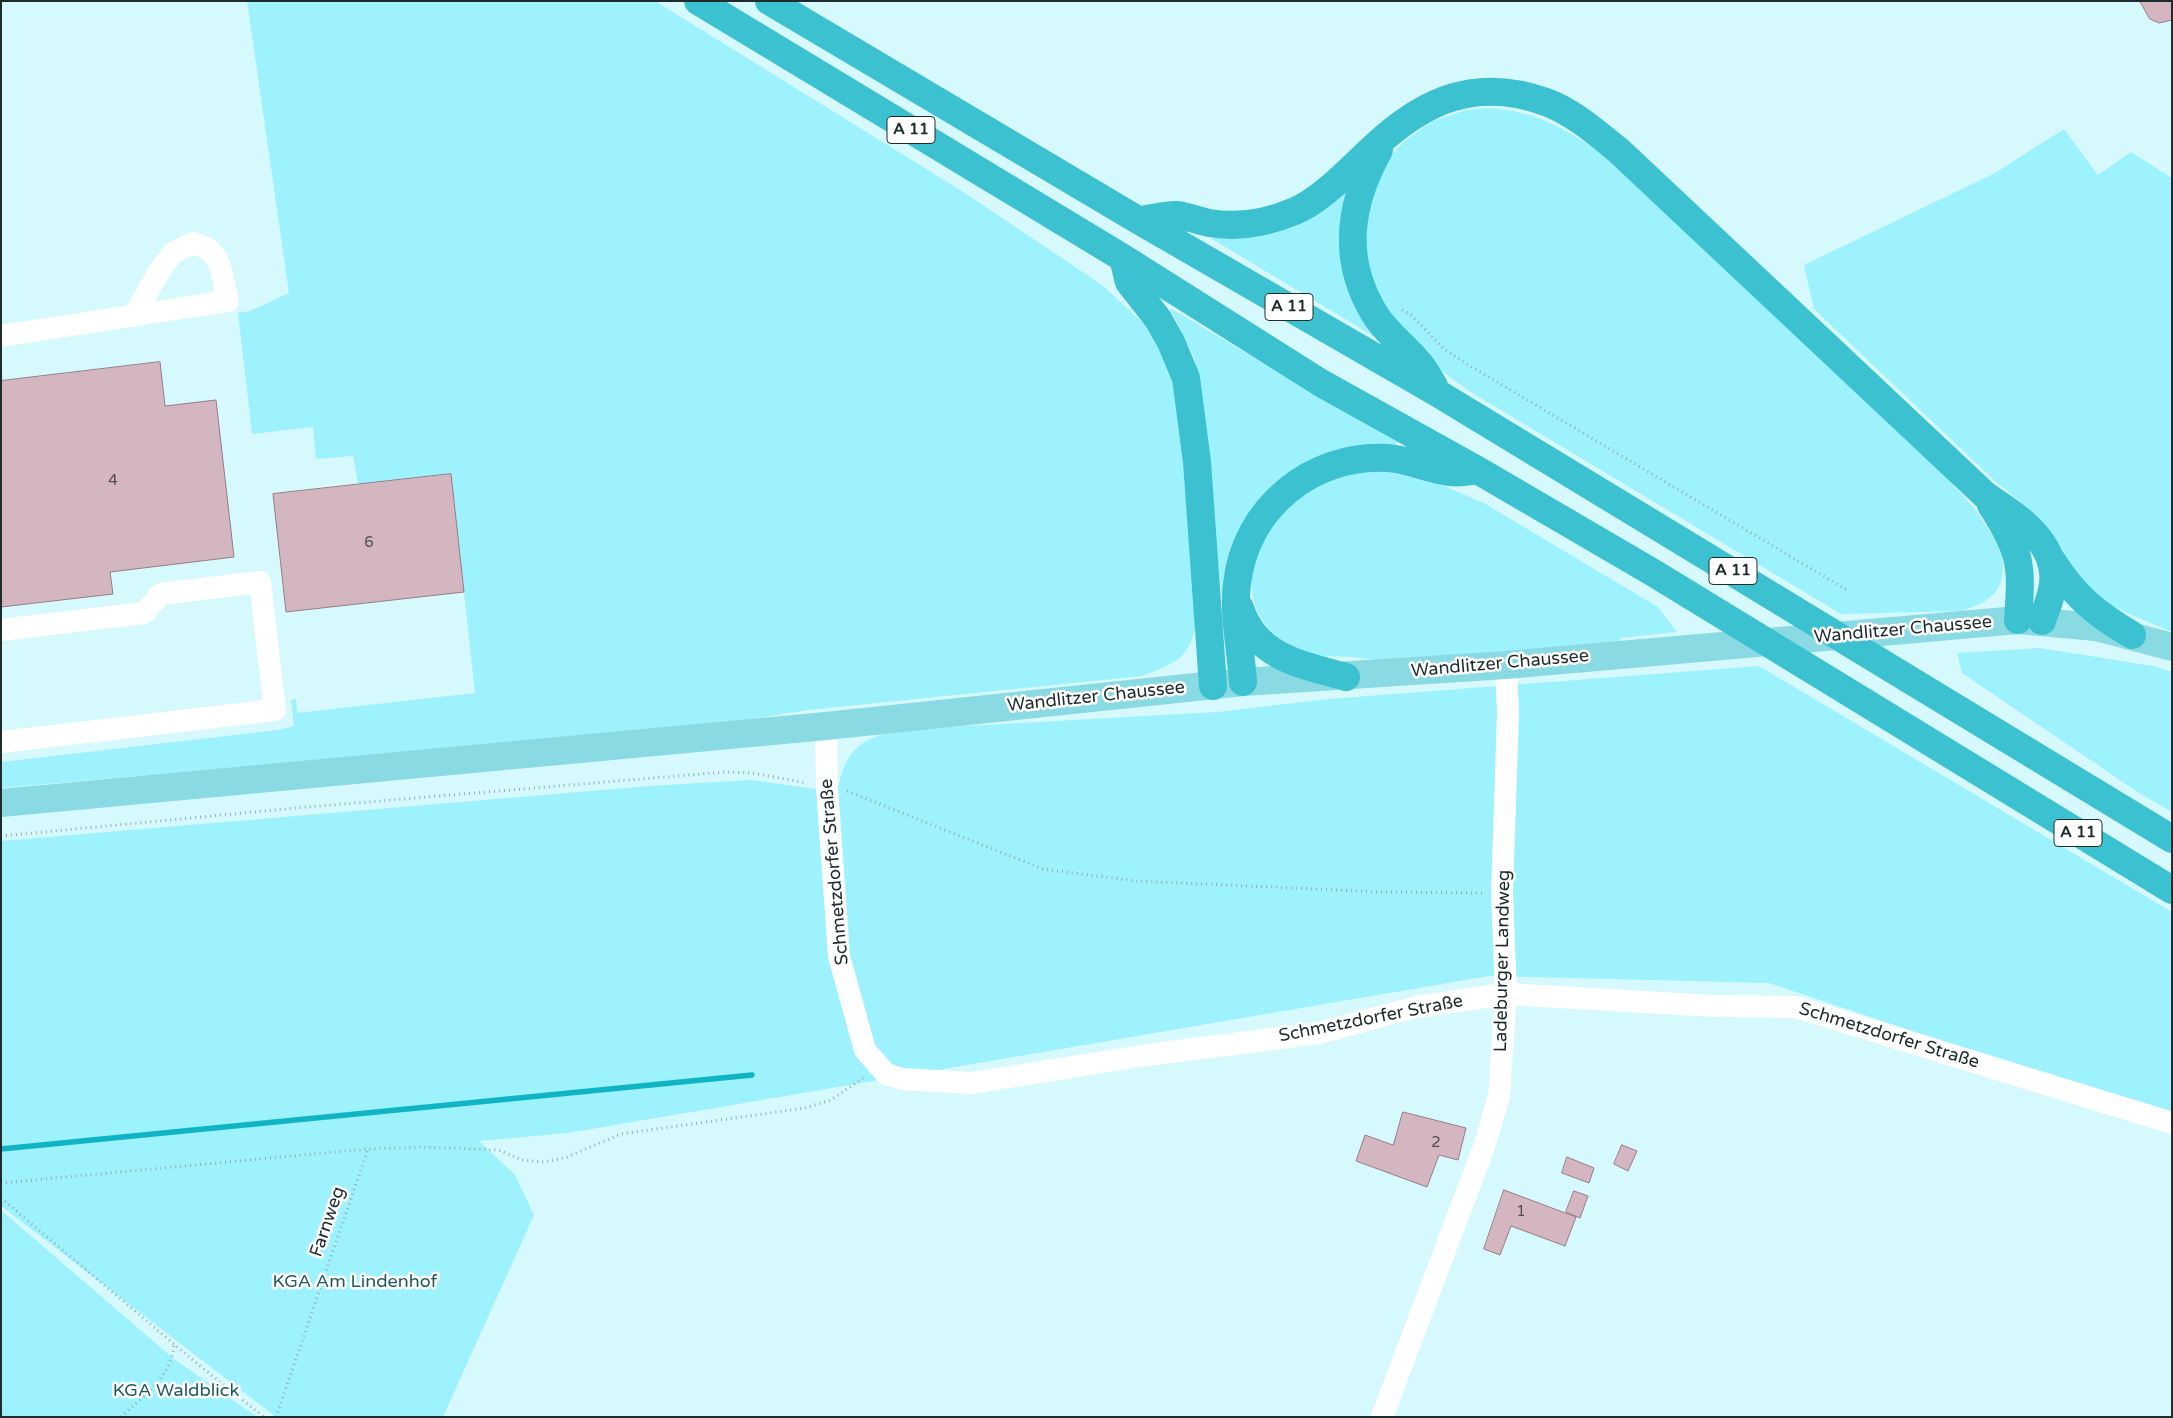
<!DOCTYPE html>
<meta charset="utf-8">
<style>
body{margin:0}
#map{position:relative;width:2173px;height:1418px;overflow:hidden;background:#d6f9fd;font-family:"Varela Round",sans-serif}
canvas{display:block}
.frame{position:absolute;inset:0;border:2px solid #1f2c2e;pointer-events:none}
</style>
<div id="map">
<canvas width="2173" height="1418"></canvas>
<div class="frame"></div>
</div>
<script>
const context = document.querySelector('canvas').getContext('2d');
context.lineJoin = 'round';
function fill(path, color) {
  context.fillStyle = color;
  context.fill(path, 'evenodd');
}
function strokePath(path, color, width, dash) {
  context.strokeStyle = color;
  context.lineWidth = width;
  context.lineCap = dash ? 'butt' : 'round';
  context.setLineDash(dash || []);
  context.stroke(path);
}
function write(font, color, halo, rows, align = 'center') {
  context.font = font + ' "Varela Round",sans-serif';
  context.lineWidth = 5;
  context.setLineDash([]);
  context.textBaseline = 'middle';
  context.strokeStyle = halo;
  context.fillStyle = color;
  for (const [text, x, y, turn = 0] of rows) {
    context.save();
    context.translate(x, y);
    context.rotate((+turn || 0) * Math.PI / 180);
    context.textAlign = isNaN(turn) ? turn : align;
    if (halo) context.strokeText(text, 0, 0);
    context.fillText(text, 0, 0);
    context.restore();
  }
}
fill(new Path2D(`
 M247 1H655L965 193 1102 285 1153 332 1176 378 1196 618C1193 658 1175 663 1142 676L808 710 700 727 1 788V762L278 730 294 726 291 700 296 699 297 713 475 693 451 474 358 484 353 456 316 459 313 427 252 434 238 313 250 311 289 293Z
 M1488 108C1540 111 1572 132 1612 162L1942 472 1974 508 1995 539 2002 555 2003 569 2001 582 1995 593 1984 602 1962 611 1841 614 1469 391 1429 362 1382 309 1364 262 1366 207 1387 159 1406 140 1433 121 1466 110Z
 M2064 129 2098 175 2131 152 2172 178V632C2152 623 2103 605 2089 591 2075 578 2069 559 2058 543 2042 518 2019 500 1996 482L1814 309 1804 265 1995 173Z
 M1351 181 1375 337 1212 239 1217 232Z
 M1170 308 1398 442 1390 448 1275 486 1223 610 1203 416 1195 360Z
 M1386 471 1444 486 1484 503 1658 607 1677 632 1620 638V642C1572 646 1524 651 1477 655 1453 657 1428 662 1405 661 1387 661 1370 659 1352 657 1338 656 1320 658 1307 653 1221 622 1246 528 1310 489 1334 474 1359 473 1386 471Z
 M2040 648 2153 666 2172 672V812L2139 793 1962 673 1957 653Z
 M1759 666 2172 912V1118L1769 983 1489 976 568 1133 479 1141 515 1175 534 1215 443 1417H276L1 1206V841L649 786 751 780 837 792C846 751 856 742 895 730L1217 712 1329 699Z
 M1 1210 174 1359 257 1417H1Z`), '#9df2fe');
strokePath(new Path2D(`
 M1 1149 752 1075`), '#0fb5c5', 5.5);
const building = new Path2D(`
 M2140 1H2172V20L2159 23 2150 19Z
 M160 362 165 406 216 400 234 557 110 572 113 594 1 607V381Z
 M451 474 464 592 286 612 273 494Z
 M1403 1112 1466 1128 1458 1160 1439 1155 1427 1187 1356 1161 1365 1135 1393 1145Z
 M1622 1145 1637 1151 1628 1171 1614 1164Z
 M1567 1157 1594 1168 1589 1183 1562 1173Z
 M1504 1190 1576 1217 1565 1246 1511 1226 1500 1255 1484 1249Z
 M1574 1191 1588 1196 1580 1218 1566 1212Z`);
fill(building, '#d4b6c0');
strokePath(building, '#977b84', 1);
strokePath(new Path2D(`
 M1402 310 1411 315 1444 349 1467 364 1847 590
 M847 791 1043 869 1136 881 1383 892 1482 893
 M1 836 296 808 725 772 752 773 807 783
 M1 1183 368 1149 421 1147 499 1150 522 1160 544 1162 567 1157 621 1134 805 1108 831 1100 863 1078
 M1 1198 200 1366 264 1417
 M121 1417C143 1396 172 1377 174 1344
 M276 1417 368 1149`), '#93aeb1', 3, [1, 4]);
strokePath(new Path2D(`
 M1 336 228 301C220 274 225 251 193 243L173 253 160 270 135 314
 M1 630 144 613 161 594 260 582 275 710 1 742
 M826 726 827 787 839 956 865 1050 886 1074 902 1079 972 1083 1147 1055 1319 1033 1416 1007 1506 994 1714 1006 1796 1007 2172 1123
 M1382 1417 1484 1147 1499 1096 1506 994 1502 893 1508 714 1506 665`), '#fff', 22);
strokePath(new Path2D(`
 M1 803 826 726 1243 682 1506 665 2018 620 2096 627 2172 647`), '#8adae3', 28);
strokePath(new Path2D(`
 M698 1 1123 258 1321 383 1479 471 1652 572 2172 890
 M769 1 1138 220 1439 394 2172 839
 M1379 150C1349 204 1341 258 1374 313 1385 332 1403 344 1417 361 1424 368 1429 378 1434 386
 M1138 220C1150 219 1164 215 1176 215 1187 216 1199 221 1209 223 1239 228 1267 223 1295 211 1322 200 1352 167 1374 147 1425 99 1477 77 1546 102 1573 112 1597 133 1619 151L1985 495C2015 515 2058 542 2053 584 2052 596 2046 609 2042 621
 M1123 258 1129 282 1158 319 1171 342 1186 378 1197 462 1213 686
 M1991 505C2022 553 2022 565 2018 620
 M2051 559C2073 595 2096 614 2132 635
 M1240 608C1256 658 1303 665 1346 677
 M1243 682C1241 650 1233 615 1237 584 1245 508 1312 454 1387 458 1408 459 1429 470 1450 472 1457 473 1466 472 1473 471`), '#3cc1d0', 28);
write('15px', '#4c4e52', null, [
 ["4",113,481],
 ["6",369,543],
 ["2",1436,1143],
 ["1",1521,1212]
]);
for (const [x, y, w] of [
 [911,130,48],
 [1289,307,48],
 [1733,571,48],
 [2078,833,48]
]) {
  const box = new Path2D();
  box.roundRect(x - w / 2, y - 13.5, w, 27, 4);
  context.fillStyle = '#fff';
  context.fill(box);
  strokePath(box, '#1f2c2e', 1);
}
write('bold 16px', '#1f2c2e', null, [
 ["A 11",911,130],
 ["A 11",1289,307],
 ["A 11",1733,571],
 ["A 11",2078,833]
]);
write('18px', '#1f2c2e', '#fff', [
 ["Wandlitzer Chaussee",1903,630,-5],
 ["Wandlitzer Chaussee",1500,664,-5],
 ["Wandlitzer Chaussee",1096,697,-6],
 ["Schmetzdorfer Straße",835,872,-95],
 ["Ladeburger Landweg",1503,961,-89],
 ["Schmetzdorfer Straße",1371,1019,-11],
 ["Schmetzdorfer Straße",1889,1036,17],
 ["Farnweg",328,1222,-71]
]);
write('18px', '#1f5960', '#fff', [
 ["KGA Am Lindenhof",355,1282],
 ["KGA Waldblick",176,1391]
]);
</script>
